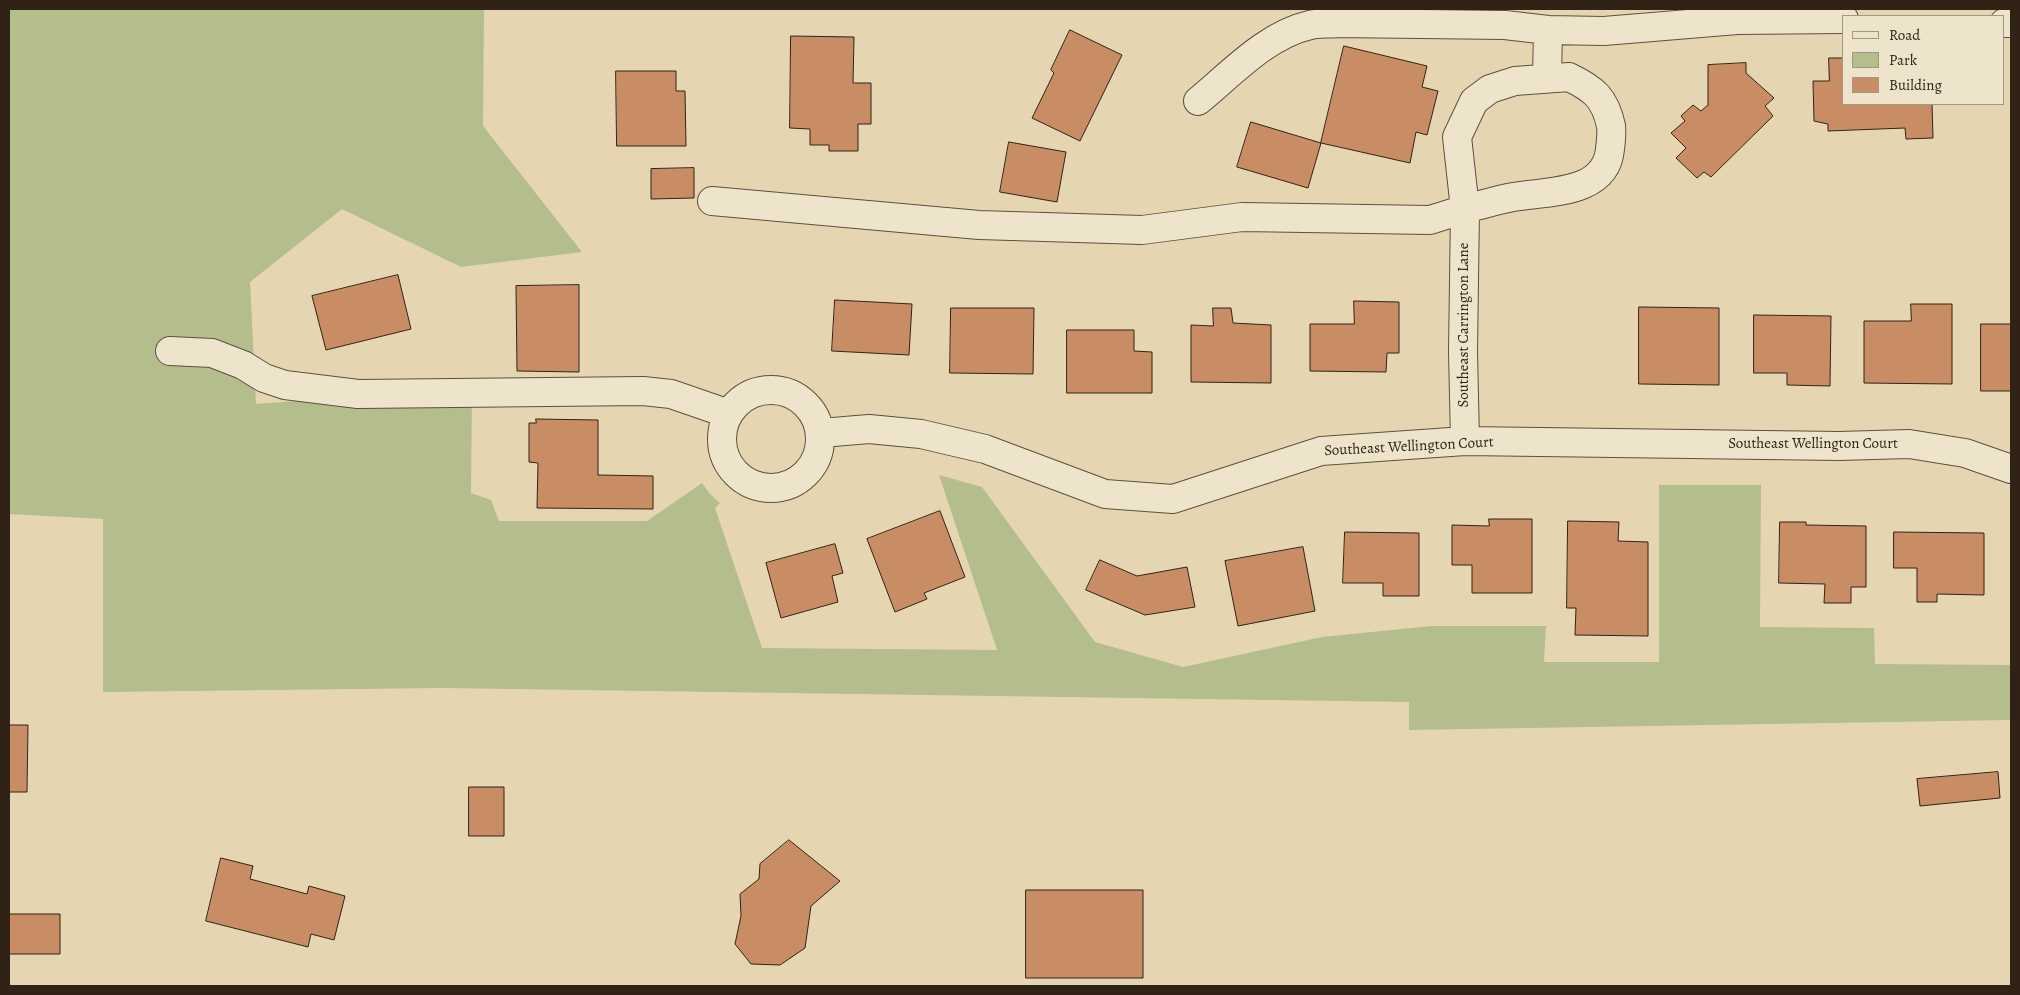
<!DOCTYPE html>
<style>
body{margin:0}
#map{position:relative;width:2020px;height:995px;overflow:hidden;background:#e5d6b1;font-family:Alegreya,serif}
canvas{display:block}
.frame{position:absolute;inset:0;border:10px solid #302316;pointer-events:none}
.legend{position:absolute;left:1842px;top:15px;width:162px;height:90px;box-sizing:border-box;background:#eee4cc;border:1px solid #a29783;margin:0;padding:6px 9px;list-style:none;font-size:15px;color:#302316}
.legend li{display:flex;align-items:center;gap:10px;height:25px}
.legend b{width:25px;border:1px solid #a29783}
</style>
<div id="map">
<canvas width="2020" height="995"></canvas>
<div class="frame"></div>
<ul class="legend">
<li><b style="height:6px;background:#eee4cc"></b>Road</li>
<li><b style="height:14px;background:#b4be8c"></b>Park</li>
<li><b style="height:14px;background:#c98d65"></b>Building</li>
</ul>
</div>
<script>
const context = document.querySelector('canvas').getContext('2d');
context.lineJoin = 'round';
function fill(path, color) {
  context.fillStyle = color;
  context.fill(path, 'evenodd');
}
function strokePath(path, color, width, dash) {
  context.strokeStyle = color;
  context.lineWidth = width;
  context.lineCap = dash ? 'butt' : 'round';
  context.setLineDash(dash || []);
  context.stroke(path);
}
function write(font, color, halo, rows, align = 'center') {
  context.font = font + ' Alegreya,serif';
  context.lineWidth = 5;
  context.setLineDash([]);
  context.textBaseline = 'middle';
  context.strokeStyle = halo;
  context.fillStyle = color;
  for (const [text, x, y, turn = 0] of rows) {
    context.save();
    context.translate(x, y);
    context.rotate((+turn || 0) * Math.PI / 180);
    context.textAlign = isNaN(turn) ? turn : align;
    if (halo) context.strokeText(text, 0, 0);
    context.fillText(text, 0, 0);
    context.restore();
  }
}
fill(new Path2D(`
 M9 9H484L483 126 582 252 461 267 342 209 250 282 256 404 442 391H472L471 493 491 500 499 521H647L702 483 710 494 720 503 715 508 762 648 997 650 939 475 982 487 1095 642 1183 667 1322 637 1431 626H1546L1544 662H1659V485H1761L1760 627 1874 628 1875 664 2011 665V720L1409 730V702L442 688 103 692V519L9 514Z`), '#b4be8c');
const building = new Path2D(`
 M1070 30 1122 55 1080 141 1032 118 1054 73 1051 70Z
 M791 36 854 37 853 83H871V124H858V151H829V145H810V129L790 128Z
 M1344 46 1427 66 1422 87 1438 91 1427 135 1416 132 1410 163 1321 143Z
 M1829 58H1844V104H1932L1933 138 1906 139 1905 128 1828 131V124L1814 121 1813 81H1829Z
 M1746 63V73L1774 98 1765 106 1773 116 1711 177 1704 172 1697 178 1676 158 1686 148 1671 133 1685 121 1681 116 1693 105 1701 111 1708 105V65Z
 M616 71H676V91H685L686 146H617Z
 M1251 122 1321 143 1308 188 1237 167Z
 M1009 142 1066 152 1057 202 1000 192Z
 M694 168V198L651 199V169Z
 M398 275 411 329 326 350 312 296Z
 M579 285V372L517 371 516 286Z
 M835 300 912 304 909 355 832 351Z
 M1354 301 1399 302V353H1387L1386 372 1310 371V324H1354Z
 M1911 304H1952V384L1864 383V321H1911Z
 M1639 307 1719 308V385L1639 384Z
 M951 308H1034L1033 374 950 373Z
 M1213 308H1231L1233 323 1271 325V383L1191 382V325L1213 326Z
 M1754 315 1831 316 1830 386 1787 385V373H1754Z
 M1981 324H2011V391H1981Z
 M1067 330H1134V351L1152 352V393H1067Z
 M536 419 598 420V475L653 476V509L537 508 538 463 529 462V423H536Z
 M940 511 965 577 924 593 927 599 895 612 867 539Z
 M1489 519H1532V593H1472V565H1452V525L1489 526Z
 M1568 521 1619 522 1618 541 1648 542V636L1575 635 1576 608H1567Z
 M1780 522H1806V525L1866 526V587H1851V603H1824L1825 584 1779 583Z
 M1345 532 1419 533V596H1383V583H1343Z
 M1894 532 1984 533V595L1937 594V602H1917V568H1894Z
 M835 544 843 573 832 576 838 602 781 618 766 563Z
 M1303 547 1315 611 1238 626 1225 561Z
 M1100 560 1137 576 1187 567 1195 607 1145 615 1086 590Z
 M9 725H28L27 792H9Z
 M1998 772 2000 798 1920 806 1917 779Z
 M469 787H504V836H469Z
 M789 840 840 881 811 906 805 948 780 965 751 964 735 944 741 916 740 894 759 879 760 864Z
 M221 858 253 866 250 879 307 894 309 886 345 896 334 940 311 934 308 947 206 921Z
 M1026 890H1143V978H1026Z
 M9 914H60V954H9Z`);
fill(building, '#c98d65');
strokePath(building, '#302316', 1);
const minor = new Path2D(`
 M2004 23H2011
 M1548 30 1604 31 1737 20 1844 19
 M1569 77C1594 89 1605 98 1611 126 1612 134 1611 141 1610 149 1606 195 1547 191 1513 197 1497 200 1481 205 1465 209L1457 137 1474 101 1490 89 1515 81Z
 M1198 101C1231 74 1266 35 1310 25 1318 23 1328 24 1337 23L1505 25 1548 30 1547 78
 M712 201 979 225 1142 230 1242 217 1430 220 1465 209 1463 352 1465 441
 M170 351 212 353 243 365 264 378 285 385 358 394 643 391 671 394 729 414
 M722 439a49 49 0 1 1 98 0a49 49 0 1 1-98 0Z
 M821 433 869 429 921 434 985 449 1105 494 1173 499 1321 451 1465 441 1839 446 1909 444 1965 453 2011 469`);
strokePath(minor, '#5d503d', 30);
strokePath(minor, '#eee4cc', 28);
write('15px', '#302316', '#eee4cc', [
 ["Southeast Carrington Lane",1464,325,-90],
 ["Southeast Wellington Court",1813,444],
 ["Southeast Wellington Court",1409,447,-3]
]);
</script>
